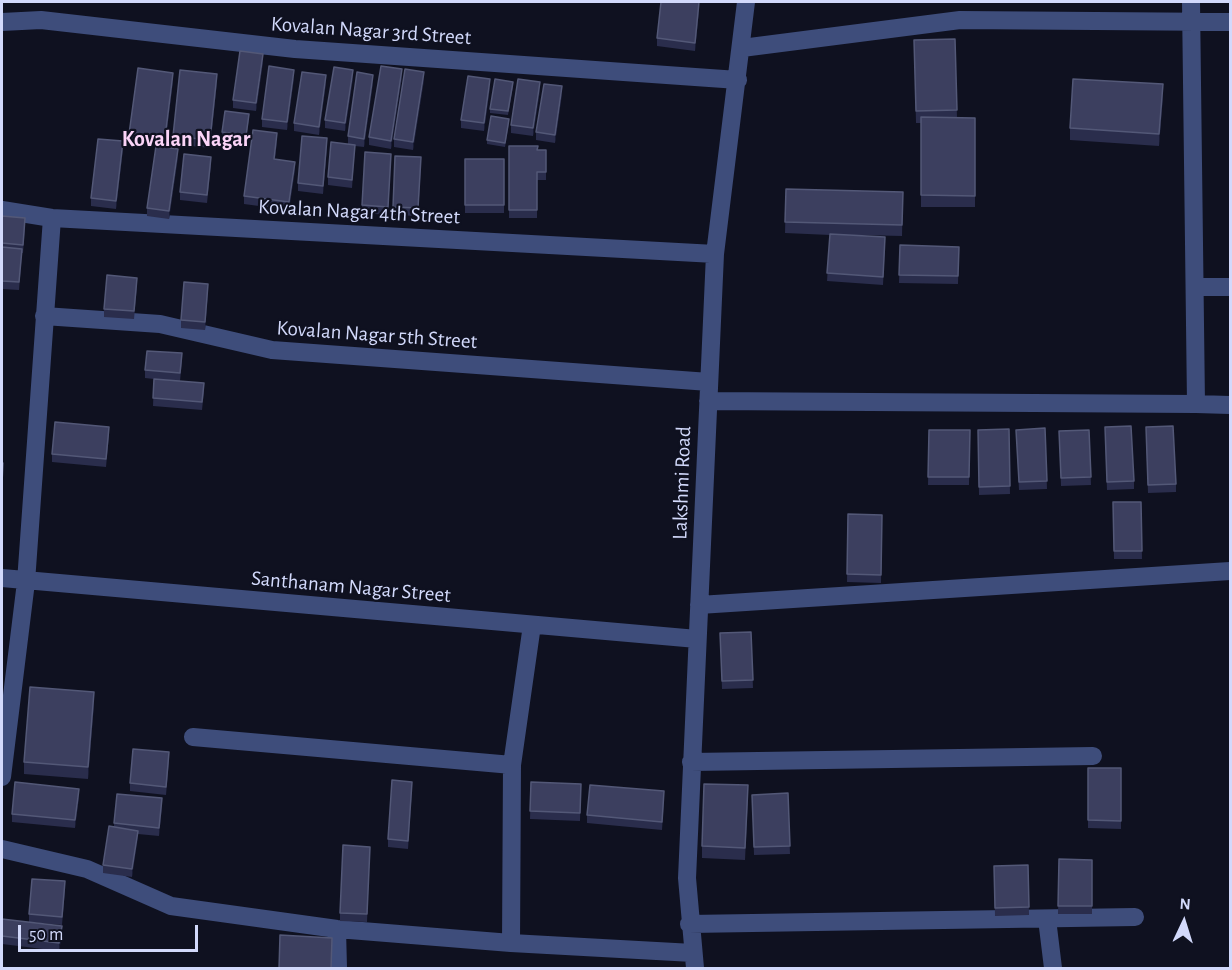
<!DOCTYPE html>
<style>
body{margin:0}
#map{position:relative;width:1232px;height:970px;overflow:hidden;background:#0f1120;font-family:"Alegreya Sans",sans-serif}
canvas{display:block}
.frame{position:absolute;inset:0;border:3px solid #d2d9fb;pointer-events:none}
.north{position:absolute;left:1154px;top:892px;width:60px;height:60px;-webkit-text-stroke:4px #0f1120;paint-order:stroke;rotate:4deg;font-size:16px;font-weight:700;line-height:24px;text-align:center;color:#d2d9fb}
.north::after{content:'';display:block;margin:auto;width:21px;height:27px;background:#d2d9fb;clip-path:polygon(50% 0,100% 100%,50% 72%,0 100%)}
.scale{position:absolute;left:18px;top:925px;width:180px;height:27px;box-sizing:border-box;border:3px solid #d2d9fb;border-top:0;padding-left:8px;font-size:18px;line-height:21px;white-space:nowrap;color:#d2d9fb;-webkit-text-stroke:4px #0f1120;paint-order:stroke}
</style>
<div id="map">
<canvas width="1232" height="970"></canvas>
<div class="frame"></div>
<div class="north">N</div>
<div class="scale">50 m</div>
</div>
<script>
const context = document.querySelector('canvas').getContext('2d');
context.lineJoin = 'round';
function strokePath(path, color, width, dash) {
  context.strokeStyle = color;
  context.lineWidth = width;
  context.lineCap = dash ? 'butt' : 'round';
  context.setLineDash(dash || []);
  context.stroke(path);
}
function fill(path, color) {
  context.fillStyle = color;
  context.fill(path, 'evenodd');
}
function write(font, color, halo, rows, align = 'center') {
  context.font = font + ' "Alegreya Sans",sans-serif';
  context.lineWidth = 4.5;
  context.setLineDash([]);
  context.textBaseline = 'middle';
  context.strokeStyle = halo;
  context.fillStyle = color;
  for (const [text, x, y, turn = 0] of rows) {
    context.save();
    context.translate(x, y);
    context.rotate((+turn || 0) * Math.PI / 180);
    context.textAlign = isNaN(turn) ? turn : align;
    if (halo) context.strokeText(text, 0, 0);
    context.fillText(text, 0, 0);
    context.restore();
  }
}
strokePath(new Path2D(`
 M2 22 41 20 295 49 738 80
 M742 48 960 20 1230 22
 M2 210 52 218 715 254
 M1195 287H1230
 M44 316 160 324 272 350 709 382
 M708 401 1196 404 1191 2
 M1196 404 1230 405
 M2 578 697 639
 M699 605 1230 571
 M193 737 512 765 532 625
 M691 762 1093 756
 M2 777 26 582 52 218
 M2 849 87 869 171 906 337 929 511 943 693 953
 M1047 919 1053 968
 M689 924 1135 917
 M337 929 338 968
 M511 943 512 765
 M695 968 687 878 715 254 746 2`), '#3e4d7b', 18);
fill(new Path2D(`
 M699 10 695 51 657 46V38Z
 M955 39 957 118H975V207H921V123H916L914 40Z
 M263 62 256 111 233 108V100Z
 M402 77 391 149 369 145V137Z
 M294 78 287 130 262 127V119Z
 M353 78 345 131 325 128V120Z
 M424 80 413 150 394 147V139Z
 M173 81 165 146 129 142V134Z
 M217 82 210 148 173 144V136Z
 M326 83 319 135 294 131V123Z
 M373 83 364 147 355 146 352 188 328 185V177L348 144V136Z
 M513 86 508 115 490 113V109Z
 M490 87 484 131 461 128V120Z
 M540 90 533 136 511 133V125Z
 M562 94 555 143 536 140V132Z
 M1163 96 1159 146 1070 140V128Z
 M249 118 246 140 222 136V132Z
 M509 123 505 147 487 144V140Z
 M277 141 275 159 295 170 289 210 244 204V196Z
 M327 146 323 194 298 191V183Z
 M509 146 537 150H546V180H537V218H509Z
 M123 149 116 209 91 206V198Z
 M391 154 388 215 362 213V205Z
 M178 157 169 219 147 216V208Z
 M465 159H504V213H465Z
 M211 165 207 203 180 200V192Z
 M421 165 418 216 393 215V207Z
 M786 189 903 192 902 236 858 235 885 245 883 285 827 281 830 235 785 233Z
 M2 216 25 226 23 253H22L19 290 2 289Z
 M900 245 959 247 958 284 899 283Z
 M137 286 134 319 104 317V309Z
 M208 292 205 330 181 328V320Z
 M182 361 180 381 204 391 202 410 153 406 154 379 145 378V370Z
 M1045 428 1047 489 1019 490 1016 430Z
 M1009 429 1010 494 979 495 978 430Z
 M929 430H970L969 485H928Z
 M1089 430 1091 485 1061 486 1059 431Z
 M109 435 106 467 52 462V454Z
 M1105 435 1134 481V489L1107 490Z
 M1146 435 1176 484V492L1148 493Z
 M1113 502H1141L1142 559H1114Z
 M848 514 882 515 881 583 847 582Z
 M751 632 753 688 722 689 720 633Z
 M94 704 88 779 24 774V762Z
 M169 760 166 795 130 791V783Z
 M1088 768H1121V829L1088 828Z
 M531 782 581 784 580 821 530 819Z
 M412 790 408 849 388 847V839Z
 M788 793 790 854 754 855 752 795Z
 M79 797 75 828 12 822V814Z
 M748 797 745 860 702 858V846Z
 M664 799 662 830 587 823V815Z
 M162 806 159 836 138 834 132 877 103 873V865L114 827V823Z
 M370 847 367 922 340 921V913Z
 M1059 859 1092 860V914H1058Z
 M1028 865 1029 915 995 916 994 866Z
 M65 889 62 925 29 922V914Z
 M2 919 62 934 59 951 2 944Z`), '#2a2d4c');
fill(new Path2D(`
 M699 2V10L695 51V43Z
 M263 54V62L256 111V103Z
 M402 69V77L391 149V141Z
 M294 70V78L287 130V122Z
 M353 70V78L345 131V123Z
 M424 72V80L413 150V142Z
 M173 73V81L165 146V138Z
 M217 74V82L210 148V140Z
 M326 75V83L319 135V127Z
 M373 75V83L364 147V139Z
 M490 79V87L484 131V123Z
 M540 82V90L533 136V128Z
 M1163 84V96L1159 146V134Z
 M562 86V94L555 143V135Z
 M277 133V141L274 167V159Z
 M327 138V146L323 194V186Z
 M123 141V149L116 209V201Z
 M178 149V157L169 219V211Z
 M295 162V170L289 210V202Z
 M208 284V292L205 330V322Z
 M94 692V704L88 779V767Z
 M412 782V790L408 849V841Z
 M79 789V797L75 828V820Z
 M162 798V806L159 836V828Z
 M138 831V839L132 877V869Z
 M62 926V934L59 951V943Z`), '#171a33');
const building = new Path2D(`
 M661 2H699L695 43 657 38Z
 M955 39 957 110 916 111 914 40Z
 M240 51 263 54 256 103 233 100Z
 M269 66 294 70 287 122 262 119Z
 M381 66 402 69 391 141 369 137Z
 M334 67 353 70 345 123 325 120Z
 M138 68 173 73 165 138 129 134Z
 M405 69 424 72 413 142 394 139Z
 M180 70 217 74 210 140 173 136Z
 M302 72 326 75 319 127 294 123Z
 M357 72 373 75 364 139 348 136Z
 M468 76 490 79 484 123 461 120Z
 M495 79 513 82 508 111 490 109Z
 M518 79 540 82 533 128 511 125Z
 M1073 79 1163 84 1159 134 1070 128Z
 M544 84 562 86 555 135 536 132Z
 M225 111 249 114 246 136 222 132Z
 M491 116 509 119 505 143 487 140Z
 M921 117 975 118V196L921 195Z
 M253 130 277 133 274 159 295 162 289 202 244 196Z
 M302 136 327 138 323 186 298 183Z
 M98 139 123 141 116 201 91 198Z
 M331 142 355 145 352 180 328 177Z
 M156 146 178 149 169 211 147 208Z
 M509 146H538L537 150H546V172H537V210H509Z
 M365 152 391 154 388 207 362 205Z
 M184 154 211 157 207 195 180 192Z
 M395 156 421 157 418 208 393 207Z
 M465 159H504V205H465Z
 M786 189 903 192 902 225 785 222Z
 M2 216 25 218 23 245 2 243Z
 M830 234 885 237 883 277 827 273Z
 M900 245 959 247 958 276 899 275Z
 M2 247 22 249 19 282 2 281Z
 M107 275 137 278 134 311 104 309Z
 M184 282 208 284 205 322 181 320Z
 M147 351 182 353 180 373 145 370Z
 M154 379 204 383 202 402 153 398Z
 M55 422 109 427 106 459 52 454Z
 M1131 426 1134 481 1107 482 1105 427Z
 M1173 426 1176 484 1148 485 1146 427Z
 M1045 428 1047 481 1019 482 1016 430Z
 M1009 429 1010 486 979 487 978 430Z
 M929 430H970L969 477H928Z
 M1089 430 1091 477 1061 478 1059 431Z
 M2 463H3L2 483Z
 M1113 502H1141L1142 551H1114Z
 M848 514 882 515 881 575 847 574Z
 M751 632 753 680 722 681 720 633Z
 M30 687 94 692 88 767 24 762Z
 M133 749 169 752 166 787 130 783Z
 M1088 768H1121V821L1088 820Z
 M392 780 412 782 408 841 388 839Z
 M15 782 79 789 75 820 12 814Z
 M531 782 581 784 580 813 530 811Z
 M704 784 748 785 745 848 702 846Z
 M590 785 664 791 662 822 587 815Z
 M788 793 790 846 754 847 752 795Z
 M117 794 162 798 159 828 114 823Z
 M109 826 138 831 132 869 103 865Z
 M343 845 370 847 367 914 340 913Z
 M1059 859 1092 860V906H1058Z
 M1028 865 1029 907 995 908 994 866Z
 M32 879 65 881 62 917 29 914Z
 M2 919 62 926 59 943 2 936Z
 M280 935 332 938 331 969H279Z`);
fill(building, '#3c3f5f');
strokePath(building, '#535877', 1.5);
write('21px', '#d2d9fb', '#0f1120', [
 ["Kovalan Nagar 3rd Street",371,31,4],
 ["Kovalan Nagar 4th Street",359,212,3],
 ["Kovalan Nagar 5th Street",377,335,4],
 ["Lakshmi Road",682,483,-88],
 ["Santhanam Nagar Street",351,587,5]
]);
write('bold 22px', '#fbd4f8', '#0f1120', [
 ["Kovalan Nagar",186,139]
]);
</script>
